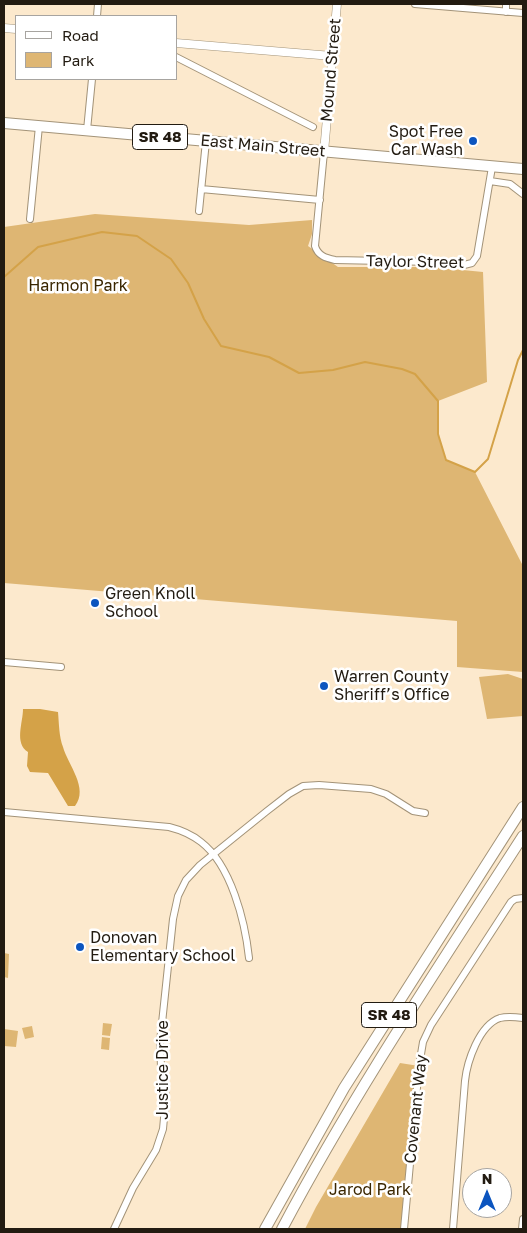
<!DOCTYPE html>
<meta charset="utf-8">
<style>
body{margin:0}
#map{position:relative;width:527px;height:1233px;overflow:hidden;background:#fce9cd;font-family:"Golos Text",sans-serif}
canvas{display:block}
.frame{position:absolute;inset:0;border:5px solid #221b11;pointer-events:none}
.legend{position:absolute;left:15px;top:15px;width:162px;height:65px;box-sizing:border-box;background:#fff;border:1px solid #a7a4a0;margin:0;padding:6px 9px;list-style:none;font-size:15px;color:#221b11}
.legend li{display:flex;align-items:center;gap:10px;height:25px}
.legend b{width:25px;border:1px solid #a7a4a0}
.north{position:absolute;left:462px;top:1168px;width:50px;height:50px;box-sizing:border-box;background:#fff;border:1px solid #a7a4a0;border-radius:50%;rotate:0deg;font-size:14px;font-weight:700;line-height:20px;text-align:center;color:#221b11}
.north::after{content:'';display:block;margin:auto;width:18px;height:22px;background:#0c55bf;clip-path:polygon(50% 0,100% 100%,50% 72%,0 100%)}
</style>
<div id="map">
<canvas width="527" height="1233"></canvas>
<div class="frame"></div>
<ul class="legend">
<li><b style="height:6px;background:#fff"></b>Road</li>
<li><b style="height:14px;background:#deb673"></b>Park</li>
</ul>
<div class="north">N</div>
</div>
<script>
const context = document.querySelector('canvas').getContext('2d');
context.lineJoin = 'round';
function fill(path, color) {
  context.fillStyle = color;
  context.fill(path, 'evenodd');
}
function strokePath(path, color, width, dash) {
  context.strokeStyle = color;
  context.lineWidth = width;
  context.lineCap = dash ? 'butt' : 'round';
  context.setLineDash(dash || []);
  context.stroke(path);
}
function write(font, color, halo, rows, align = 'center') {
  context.font = font + ' "Golos Text",sans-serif';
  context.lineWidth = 5;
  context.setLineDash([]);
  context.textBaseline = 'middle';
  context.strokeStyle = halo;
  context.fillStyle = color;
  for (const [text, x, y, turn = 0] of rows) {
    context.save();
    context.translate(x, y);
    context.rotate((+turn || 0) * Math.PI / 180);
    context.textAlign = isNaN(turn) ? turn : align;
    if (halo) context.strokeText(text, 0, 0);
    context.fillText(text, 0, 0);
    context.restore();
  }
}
fill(new Path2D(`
 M95 214 249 225 312 220V234L308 246 338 267H432L483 272 487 382 438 401V434L446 460 475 472 523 566V672L457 667V621L4 583V227Z
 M508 674 523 679V716L487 719 479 677Z
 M4 953 9 954 8 978 4 977Z
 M103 1023 112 1024 110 1036 102 1035Z
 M32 1026 34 1037 25 1039 22 1028Z
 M4 1029 18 1031 16 1047 4 1046Z
 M102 1037 110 1038 109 1050 101 1049Z
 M400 1063 419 1066 405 1229H305L316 1207Z`), '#deb673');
fill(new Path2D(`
 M23 709H40L58 712C59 723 59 737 63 747 68 765 89 788 75 806H68L48 773 30 772 27 766 28 752C14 743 23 723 23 709Z`), '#d4a248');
strokePath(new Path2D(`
 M4 277 38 247 102 232 137 236 171 259 188 283 204 319 221 346 269 357 299 373 333 370 365 362 402 369 415 374 438 401V434L446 460 475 472 488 459 518 360 523 350`), '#d4a248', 2);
const minor = new Path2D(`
 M415 4 523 13
 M506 12V4
 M97 16 98 4
 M176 57 313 127
 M87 130 92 79
 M324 152 315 246C318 256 326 258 335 260L433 262 464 265 472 263 477 256 492 167
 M490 181 510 184 523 194
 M201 189 320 200
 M199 211 206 141
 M30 219 39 126
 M4 662 61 667
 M4 812 169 827C181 830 191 834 201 842 231 865 245 921 249 958
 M114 1229 133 1188 156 1150 163 1129 166 1096 161 1067 160 1042 173 919 178 896 186 880 200 865 267 811 289 794 303 786 319 785 371 789 386 794 413 811 425 813
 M404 1229 419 1066 423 1042 431 1025 511 902 515 899 523 898
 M453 1229 465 1081C467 1062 479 1025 500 1018 507 1016 516 1017 523 1018
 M522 1229 523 1219`);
const tertiary = new Path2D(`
 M4 28 16 29
 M176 43 332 56
 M324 152 337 4`);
const primary = new Path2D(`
 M4 123 523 169`);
const trunk = new Path2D(`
 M265 1229 344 1088 523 807
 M282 1229C354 1093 440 965 523 836`);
strokePath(minor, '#a39378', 8);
strokePath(tertiary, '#a39378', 9);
strokePath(primary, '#a39378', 12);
strokePath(trunk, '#a39378', 12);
strokePath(minor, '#fff', 6);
strokePath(tertiary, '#fff', 8);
strokePath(primary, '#fff', 10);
strokePath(trunk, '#fff', 10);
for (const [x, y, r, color] of [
 [473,141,5,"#0c55bf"],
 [95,603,5,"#0c55bf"],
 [324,686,5,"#0c55bf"],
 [80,947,5,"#0c55bf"]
]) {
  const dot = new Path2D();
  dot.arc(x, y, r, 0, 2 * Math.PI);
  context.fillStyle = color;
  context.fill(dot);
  strokePath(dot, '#fff', 2);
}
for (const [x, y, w] of [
 [160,137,55],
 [389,1015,55]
]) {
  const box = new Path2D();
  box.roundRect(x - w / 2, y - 12.5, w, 25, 4);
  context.fillStyle = '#fff';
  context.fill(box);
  strokePath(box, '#221b11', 1);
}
write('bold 15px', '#221b11', null, [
 ["SR 48",160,137],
 ["SR 48",389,1015]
]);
write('16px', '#221b11', '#fff', [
 ["Mound Street",331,70,-85],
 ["East Main Street",263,146,5],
 ["Taylor Street",415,262,1],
 ["Justice Drive",163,1070,-90],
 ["Covenant Way",416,1109,-84]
]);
write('16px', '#221b11', '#fff', [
 ["Spot Free",463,132,"right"],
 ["Car Wash",463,150,"right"],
 ["Green Knoll",105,594],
 ["School",105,612],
 ["Warren County",334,677],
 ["Sheriff’s Office",334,695],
 ["Donovan",90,938],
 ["Elementary School",90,956]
], 'left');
write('16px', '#3a2600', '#fff', [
 ["Harmon Park",78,286],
 ["Jarod Park",370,1190]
]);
</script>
